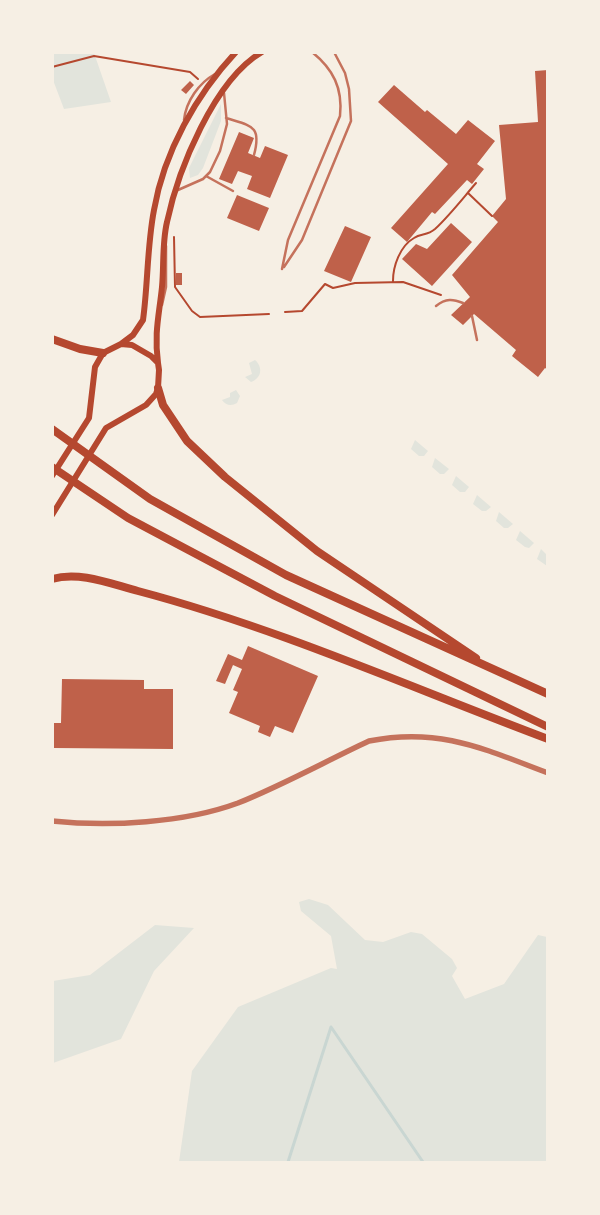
<!DOCTYPE html>
<style>
body{margin:0}
#map{position:relative;width:600px;height:1215px;overflow:hidden;background:#f6efe4;font-family:Signika,sans-serif}
canvas{display:block}
.frame{position:absolute;inset:0;border:54px solid #f6efe4;pointer-events:none}
</style>
<div id="map">
<canvas width="600" height="1215"></canvas>
<div class="frame"></div>
</div>
<script>
const context = document.querySelector('canvas').getContext('2d');
context.lineJoin = 'round';
function fill(path, color) {
  context.fillStyle = color;
  context.fill(path, 'evenodd');
}
function strokePath(path, color, width, dash) {
  context.strokeStyle = color;
  context.lineWidth = width;
  context.lineCap = dash ? 'butt' : 'round';
  context.setLineDash(dash || []);
  context.stroke(path);
}
fill(new Path2D(`
 M53 53H94L111 102 64 109 53 80Z
 M221 104V121L203 168 198 175 190 178 189 168Z
 M255 360C263 367 262 378 251 382L245 377 252 374 249 363Z
 M236 390 240 396 237 403C232 406 226 406 222 400L230 397V393Z
 M415 440 428 451 424 456H419L411 449Z
 M435 458 449 469 444 474H440L432 467Z
 M456 476 469 487 465 492H460L452 485Z
 M477 495 491 507 486 511H482L473 504Z
 M499 512 513 524 508 528H504L496 521Z
 M520 531 534 543 529 548 525 547 516 540Z
 M541 549 547 555V566L537 559Z
 M309 899 328 905 365 940 383 942 411 932 422 934 452 959 457 968 452 976 465 999 504 984 538 935 547 937V1162H179L192 1071 238 1007 331 968 337 969 331 936 301 911 299 902Z
 M155 925 194 928 154 971 121 1039 53 1063V981L90 975Z`), '#e2e4dc');
strokePath(new Path2D(`
 M288 1162 331 1027 423 1162`), '#c9d6d2', 3);
fill(new Path2D(`
 M548 70V370L545 368 538 377 512 356 516 350 474 314 463 325 451 315 470 297 452 275 498 222 492 216 506 199 499 125 538 122 535 71Z
 M190 81 194 85 186 94 181 90Z
 M394 85 425 112 427 110 456 134 468 120 495 141 477 164 484 169 472 184 467 180 435 214 432 212 407 242 391 228 448 164 378 102Z
 M239 132 254 138 248 153 260 158 265 146 288 155 270 198 247 189 252 176 238 171 232 184 219 179Z
 M237 195 269 208 259 231 227 218Z
 M451 223 472 242 432 286 402 259 416 244 427 249Z
 M345 226 371 237 351 282 324 271Z
 M176 273H182V285H176Z
 M248 646 318 676 293 733 275 726 270 737 258 732 260 726 229 713 238 692 233 690 242 669 233 665 225 684 216 681 228 654 242 660Z
 M62 679 144 680V689H173V749L54 748V723H61Z`), '#bf614a');
strokePath(new Path2D(`
 M52 67 94 56 190 72 198 79
 M468 193 492 216
 M174 237 175 287 192 311 200 317 269 314
 M393 281C393 266 400 246 414 238 421 233 427 236 435 229 450 215 463 198 476 183
 M285 312 302 311 325 284 333 288 355 283 403 282 441 295`), '#b5482f', 2);
strokePath(new Path2D(`
 M226 118C251 126 262 125 254 155
 M184 120C186 101 199 83 215 74
 M206 176 233 191
 M178 190 203 179 210 172 220 151 227 124 224 93
 M284 267 302 240 351 121 349 89 345 73 334 52
 M282 269 288 240 340 116C343 88 333 69 312 52
 M162 305 166 287V246
 M436 306C446 298 453 299 463 303
 M472 316 477 340`), '#c5725c', 2.5);
strokePath(new Path2D(`
 M52 821C109 827 184 823 238 803 283 785 326 761 369 741 440 727 484 749 548 773`), '#c5725c', 5.5);
strokePath(new Path2D(`
 M121 344 133 335 143 320C148 284 147 246 154 210 164 152 196 95 236 52
 M158 363C154 333 159 316 162 287 164 266 162 243 167 222 178 170 214 80 262 52
 M52 476 89 418 95 367 103 353 121 344 132 345 151 356 158 363 159 370 158 388 156 394 146 405 106 428 52 515`), '#b5482f', 6);
strokePath(new Path2D(`
 M52 339 80 349 103 353
 M158 388 163 405 187 441 225 477 317 551 476 658
 M52 429 150 499 286 575 548 694
 M52 467 128 518 275 596 548 727
 M52 579C80 571 111 584 138 591 278 628 412 688 548 739`), '#b5482f', 8);
</script>
